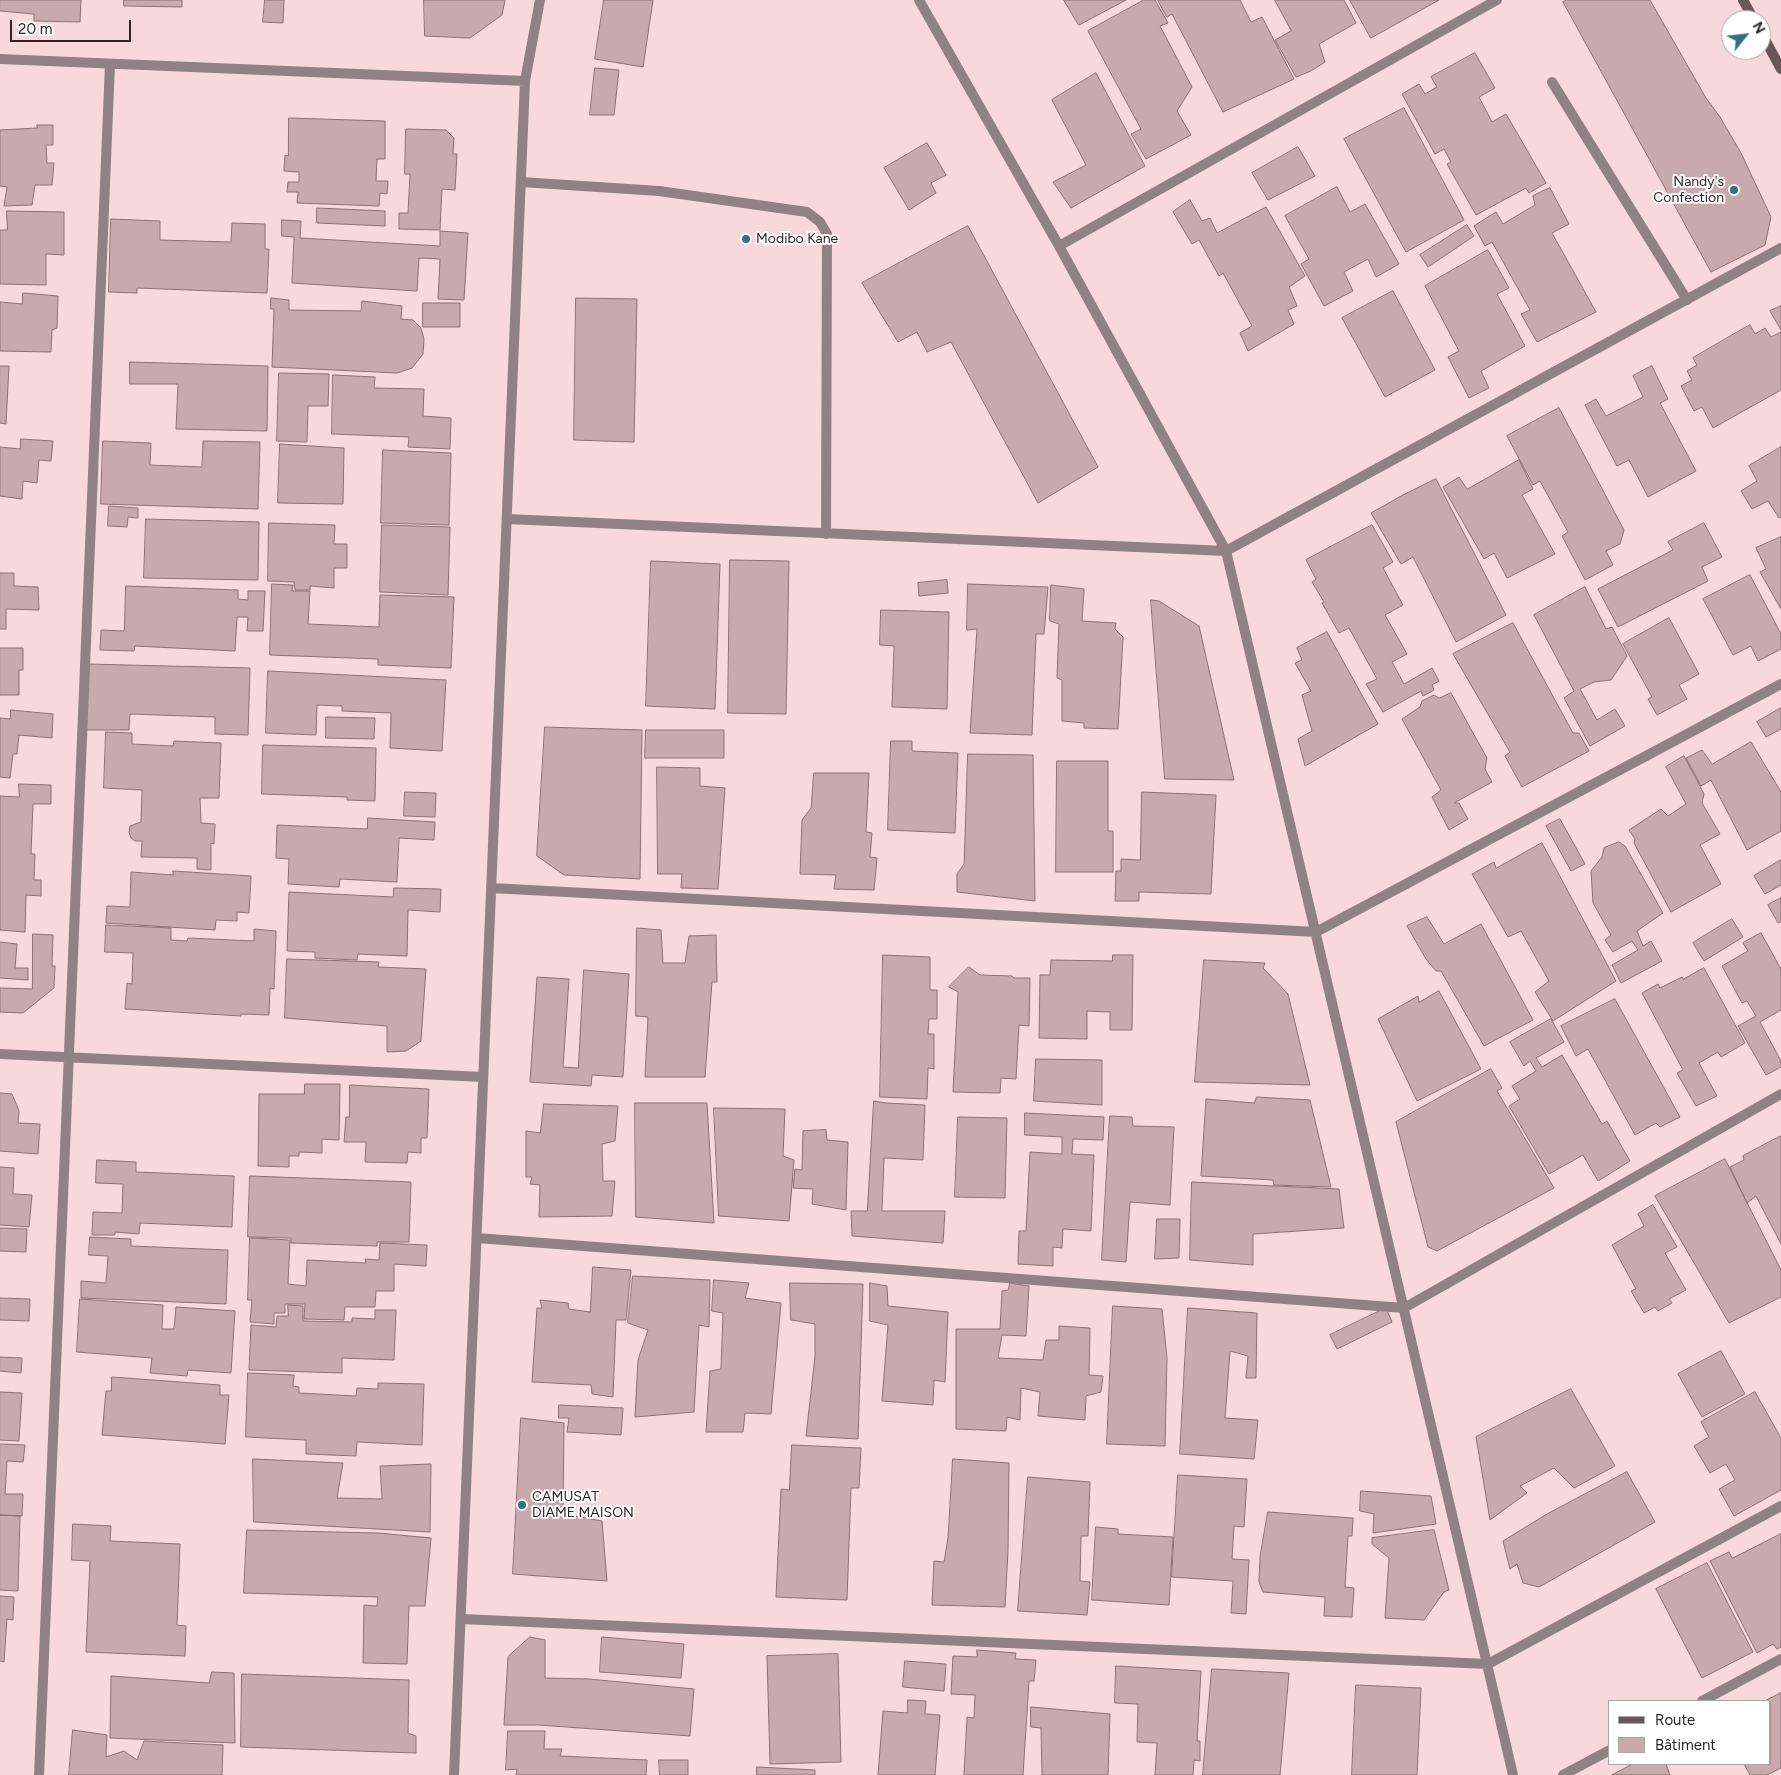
<!DOCTYPE html>
<meta charset="utf-8">
<style>
body{margin:0}
#map{position:relative;width:1781px;height:1775px;overflow:hidden;background:#f8d8dd;font-family:Figtree,sans-serif}
canvas{display:block}
.legend{position:absolute;left:1608px;top:1700px;width:162px;height:65px;box-sizing:border-box;background:#fff;border:1px solid #aba7a7;margin:0;padding:6px 9px;list-style:none;font-size:15px;color:#2e2224}
.legend li{display:flex;align-items:center;gap:10px;height:25px}
.legend b{width:25px;border:1px solid #aba7a7}
.north{position:absolute;left:1721px;top:10px;width:50px;height:50px;box-sizing:border-box;background:#fff;border:1px solid #aba7a7;border-radius:50%;rotate:61deg;font-size:14px;font-weight:700;line-height:20px;text-align:center;color:#2e2224}
.north::after{content:'';display:block;margin:auto;width:18px;height:22px;background:#2f7283;clip-path:polygon(50% 0,100% 100%,50% 72%,0 100%)}
.scale{position:absolute;left:10px;top:20px;width:121px;height:22px;box-sizing:border-box;border:2px solid #2e2224;border-top:0;padding-left:6px;font-size:15px;line-height:18px;white-space:nowrap;color:#2e2224;-webkit-text-stroke:4px #fff;paint-order:stroke}
</style>
<div id="map">
<canvas width="1781" height="1775"></canvas>
<ul class="legend">
<li><b style="height:6px;background:#685659"></b>Route</li>
<li><b style="height:14px;background:#c8aaae"></b>Bâtiment</li>
</ul>
<div class="north">N</div>
<div class="scale">20 m</div>
</div>
<script>
const context = document.querySelector('canvas').getContext('2d');
context.lineJoin = 'round';
function fill(path, color) {
  context.fillStyle = color;
  context.fill(path, 'evenodd');
}
function strokePath(path, color, width, dash) {
  context.strokeStyle = color;
  context.lineWidth = width;
  context.lineCap = dash ? 'butt' : 'round';
  context.setLineDash(dash || []);
  context.stroke(path);
}
function write(font, color, halo, rows, align = 'center') {
  context.font = font + ' Figtree,sans-serif';
  context.lineWidth = 4;
  context.setLineDash([]);
  context.textBaseline = 'middle';
  context.strokeStyle = halo;
  context.fillStyle = color;
  for (const [text, x, y, turn = 0] of rows) {
    context.save();
    context.translate(x, y);
    context.rotate((+turn || 0) * Math.PI / 180);
    context.textAlign = isNaN(turn) ? turn : align;
    if (halo) context.strokeText(text, 0, 0);
    context.fillText(text, 0, 0);
    context.restore();
  }
}
const building = new Path2D(`
 M0 0H81L80 22 34 21V14L0 11Z
 M124 0H182V7L124 6Z
 M265 0H284L283 23 263 22Z
 M424 0H505L502 15 470 38 425 36Z
 M604 0H653L643 67 595 59Z
 M1064 0H1126L1079 25Z
 M1144 0H1155L1168 23 1160 26 1192 87 1177 111 1191 135 1146 159 1131 134 1141 129 1088 31Z
 M1158 0H1240L1251 22 1262 17 1294 79 1223 112 1172 14 1167 17Z
 M1275 0H1344L1356 23 1319 44 1325 62 1311 71 1296 77 1275 40 1291 31Z
 M1350 0H1439L1371 38Z
 M1567 0H1650L1706 98 1720 117 1741 153 1771 217 1765 245 1711 272 1563 2Z
 M1475 53 1495 88 1479 97 1492 122 1506 114 1546 183 1529 193 1526 188 1476 215 1447 164 1451 162 1444 149 1435 154 1402 94 1419 84 1425 94 1437 87 1431 77Z
 M595 68 619 70 614 115H590Z
 M1096 73 1145 166 1071 208 1053 182 1086 165 1052 100Z
 M1404 108 1464 220 1406 252 1344 139Z
 M289 118 385 121V159H377L376 181H388L387 194 380 193 379 206 297 203 298 192H287L288 182H299V172L284 171 285 155 288 156Z
 M37 125H53V145H46L47 163H54L52 185H35L32 205 4 206 7 187 0 186V130L37 128Z
 M406 129 446 130 454 138 453 154H457L455 190 442 189 440 230 399 229V213H408L410 174H405Z
 M927 143 946 175 931 183 936 193 909 210 884 168Z
 M1298 147 1315 176 1268 200 1252 173Z
 M1337 187 1350 212 1365 204 1399 264 1376 277 1368 259 1344 272 1353 291 1324 306 1301 264 1309 259 1285 216Z
 M1550 188 1569 224 1552 233 1596 312 1537 342 1521 314 1530 310 1492 242 1485 246 1474 226 1496 212 1503 224 1535 205 1533 196Z
 M1190 200 1202 221 1210 218 1217 233 1266 207 1305 276 1289 287 1297 306 1288 310 1294 324 1248 351 1240 333 1252 326 1223 273 1219 276 1199 240 1192 244 1173 212Z
 M317 208 385 211V226L317 223Z
 M7 211 64 212V255L46 254V285L0 284V230H7Z
 M111 219 160 221V240L231 242 232 223 265 224V249H269L267 293 137 288V293L109 292Z
 M282 220 301 221 300 238 440 246V231L468 233 464 300 438 299 440 259 419 258 417 291 292 283 294 237 282 236Z
 M1467 225 1474 236 1428 267 1420 255Z
 M968 226 1098 467 1038 503 951 342 927 352 917 332 898 342 862 283Z
 M1488 250 1509 288 1497 294 1525 346 1481 371 1489 388 1469 398 1448 357 1459 351 1425 286Z
 M1393 291 1435 370 1385 397 1342 318Z
 M23 293 58 296 57 328 52 330 51 352 0 351V302L22 304Z
 M271 298 289 300V310L361 311 362 301 402 306 401 319 413 320 421 328 424 339 423 354 412 368 397 373 272 367 274 309H271Z
 M576 298 637 299 634 442 574 440Z
 M423 303H460V327H423Z
 M1781 306V330L1770 311Z
 M1750 325 1755 334 1765 328 1771 337 1781 332V390L1713 428 1702 407 1694 411 1681 386 1692 380 1687 371 1697 365 1693 358Z
 M130 362 268 366 267 431 176 429 178 384H130Z
 M0 366H9L6 424 0 423Z
 M1652 366 1668 399 1660 403 1696 471 1648 497 1629 460 1617 466 1585 405 1596 399 1606 416 1643 397 1633 376Z
 M279 373 329 374 328 406H308L307 442 277 441Z
 M333 375 375 377 374 388 424 389 423 416 451 418 450 449 408 447 409 437 332 434Z
 M1559 408 1624 530 1620 544 1606 551 1613 565 1585 580 1562 536 1568 532 1540 481 1533 485 1507 436Z
 M21 439 53 441 51 461 39 460 37 483 23 481 22 499 0 496V447L20 449Z
 M103 441 151 443 150 465 202 467 203 441 260 442 258 509 101 504Z
 M280 444 344 448 343 504 278 503Z
 M1781 447V517L1779 518 1768 501 1752 509 1741 491 1757 481 1749 466Z
 M383 450 451 453 449 525 381 523Z
 M1519 460 1533 489 1522 495 1555 554 1507 578 1494 553 1484 559 1443 487 1459 477 1467 489Z
 M1436 479 1506 615 1456 642 1413 557 1401 564 1371 513 1401 496Z
 M109 506 138 508V518L128 517 127 527 108 526Z
 M146 519 259 522 258 580 144 578Z
 M269 523 335 525 334 544H347V568H334V588L310 586V590H295L294 582 268 581Z
 M1704 523 1722 557 1702 567 1708 581 1618 627 1598 589 1673 550 1668 542Z
 M382 525 450 527 448 595 380 592Z
 M1372 525 1393 562 1383 568 1403 605 1385 615 1407 654 1392 662 1404 684 1432 668 1439 681 1432 685 1434 690 1423 696 1421 691 1383 712 1366 684 1377 679 1349 628 1339 633 1322 603 1324 602 1312 582 1316 579 1306 560Z
 M1781 537V609L1760 572 1766 569 1756 548Z
 M730 560 789 561 786 714 728 713Z
 M651 561 720 564 715 709 646 706Z
 M0 573H14V586L38 587 39 610 6 609V629H0Z
 M1750 575 1781 634V649L1758 661 1751 646 1733 655 1703 599Z
 M947 580 948 593 919 596 918 583Z
 M272 584 293 585 292 591H310L308 624 379 627 380 595 454 597 451 668 378 665V659L270 655Z
 M968 584 1048 587 1044 634H1036L1032 735 970 733 977 629 967 630Z
 M1051 585 1084 589 1082 621 1116 623 1115 629 1123 637 1118 729 1084 728V723L1062 721V680L1057 678 1059 624 1050 621Z
 M126 586 238 590V599L248 600V591H265L263 631H247L248 617H237L235 651 135 646 134 651 100 650 101 630 124 631Z
 M1585 587 1606 629 1612 627 1627 656 1611 680 1594 682 1580 689 1597 720 1615 709 1625 726 1590 746 1564 698 1574 691 1534 615Z
 M1151 600 1159 601 1199 626 1234 780 1165 779Z
 M881 610 949 612 947 709 892 707 894 646 880 645Z
 M1669 618 1699 674 1679 685 1687 699 1657 715 1648 699 1652 697 1623 644Z
 M1513 623 1573 733H1579L1589 751 1522 787 1505 756 1510 752 1453 654Z
 M1327 632 1378 724 1305 766 1298 739 1312 731 1302 695 1311 691 1295 663 1302 660 1297 648Z
 M0 648H23V670H19V695H0Z
 M87 664 250 668 248 735 215 734V717L130 714 129 730H86Z
 M268 671 446 680 442 751 390 748 391 713 342 711V706L317 705 316 735 266 733Z
 M1451 693 1487 758 1485 769 1492 782 1454 803H1459L1468 819 1449 830 1432 797 1441 790 1402 719 1420 707 1422 701 1434 695 1439 698Z
 M1781 708V729L1766 737 1757 722Z
 M11 710 53 714 52 738 19 735 17 754H13L10 778 0 777V718L10 719Z
 M326 717 375 718 374 739 326 738Z
 M545 727 642 730 640 879 564 875 537 856Z
 M646 730H724V758H645Z
 M106 732 132 733V744L173 746 174 741 221 743 219 798H200L201 823 215 824 214 844 211 843V870L197 869V858L141 857 142 841H135L131 838 129 832 130 826 141 822 142 790 104 788Z
 M891 741H912V751L958 753 955 833 888 830Z
 M1751 742 1781 792V831L1747 850 1711 780 1701 786 1686 758 1702 750 1712 764Z
 M263 745 376 748 375 801 347 800V797L262 794Z
 M968 754 1033 755 1035 901 957 892V874L964 864Z
 M1684 756 1704 794 1702 803 1720 834 1700 845 1721 884 1671 912 1634 843 1635 839 1629 830 1661 809 1668 816 1686 804 1666 767Z
 M1057 761H1108V831H1113V872H1056Z
 M657 767 700 768V786L725 788 718 889 681 888 682 874H658Z
 M814 773H869L866 832 872 833 870 857 877 858 874 890 834 889 836 875 800 874 802 820 811 808Z
 M19 784 51 785V804H33L31 854H35L34 880H41V896L26 895 25 932 0 930V796L19 797Z
 M405 792 436 793 435 817 404 816Z
 M1142 792 1216 795 1211 894 1139 892V901H1115L1116 871H1121V859L1140 860Z
 M368 818 435 822 434 840 399 838 397 882 340 879 339 887 288 884 289 859 276 858 277 825 367 829Z
 M1560 819 1585 864 1571 871 1546 826Z
 M1619 842 1625 846 1663 913 1637 931 1643 946 1651 941 1662 961 1621 983 1612 965 1638 950 1632 941 1613 952 1605 940 1611 935 1593 903 1591 871 1602 857 1604 848Z
 M1542 843 1616 981 1553 1021 1535 992 1549 981 1521 931 1508 937 1472 874 1494 862 1496 868Z
 M1781 860V885L1765 894 1754 876Z
 M173 871 251 876 249 913 237 912V921L216 920 215 930 106 923 107 906 130 907 131 872 173 875Z
 M394 888 441 889 440 912 408 910 407 956 358 954 357 960 315 958V952L287 951 289 892 393 897Z
 M1781 898V922L1778 923 1768 905Z
 M1427 917 1444 944 1481 924 1533 1020 1484 1046 1441 971H1436L1426 959 1407 926Z
 M1732 919 1743 937 1704 961 1693 943Z
 M106 925 171 928V940L187 941 188 938 254 941V929L276 931 274 989 270 988 269 1015 241 1014V1016L125 1009 127 983 132 984 133 953 105 952Z
 M637 928 661 930 663 963H685L689 936 716 935 717 982H712L705 1077H645L648 1017 636 1016Z
 M1761 933 1781 969V1010L1760 1022 1781 1061V1067L1766 1075 1738 1026 1756 1016 1747 1001 1742 1003 1722 966 1748 951 1743 943Z
 M33 934 53 935 52 966H55L54 988 23 1013 0 1012V988L32 989Z
 M0 942 17 944 15 968H28V980L0 978Z
 M883 955 930 957V990H937V1019H929L928 1034H934V1069L928 1068 927 1099 880 1097Z
 M1113 955H1133L1132 1030H1110V1012L1087 1011V1039L1039 1038 1040 975H1050L1051 960 1112 961Z
 M287 959 379 962 378 967 426 969 421 1041 406 1051 387 1052V1026L285 1018Z
 M1204 960 1265 963 1263 968 1288 994 1310 1085 1195 1082Z
 M969 967 980 975 1012 976 1014 978H1030L1029 1026 1019 1025 1016 1079 1001 1078 1000 1093 953 1092 958 992 949 987Z
 M1704 968 1745 1043 1721 1057 1718 1052 1699 1063 1717 1096 1696 1106 1677 1073 1683 1070 1642 993 1658 984 1660 988 1682 977 1683 979Z
 M584 970 629 974 623 1077 592 1075 591 1086 530 1082 537 977 569 979 563 1067 578 1068Z
 M1439 991 1481 1069 1417 1101 1378 1019 1418 996 1419 1002Z
 M1615 999 1680 1117 1660 1127 1656 1123 1635 1135 1588 1049 1576 1056 1561 1026Z
 M1551 1019 1564 1042 1536 1058 1542 1067 1562 1055 1602 1124 1607 1121 1630 1161 1598 1181 1583 1155 1549 1174 1509 1106 1520 1099 1512 1086 1536 1071 1530 1061 1524 1066 1510 1042Z
 M1036 1059 1102 1060V1105L1034 1101Z
 M1491 1069 1502 1088 1497 1091 1554 1188 1437 1251 1428 1247 1396 1122Z
 M305 1084H340L339 1140 322 1139V1153L299 1152V1156H289V1167L258 1166 259 1094H304Z
 M350 1085 429 1089 427 1138H421V1153L408 1152 407 1163 365 1162 366 1142H344L346 1117H349Z
 M0 1093 12 1094 19 1111 18 1123 40 1124 38 1154 0 1151Z
 M1257 1097 1310 1100 1331 1187 1274 1185 1273 1180 1201 1176 1206 1099 1254 1103Z
 M874 1101 886 1103 925 1105 923 1160 884 1158 882 1211H945L943 1243 852 1236 851 1211H867Z
 M635 1103H707L714 1223 636 1217Z
 M544 1104 618 1106 615 1141 602 1144 603 1181H615L612 1216 539 1217 540 1185 530 1184 532 1177H526V1131L540 1133Z
 M714 1108 785 1109 783 1156 794 1160 789 1221 719 1216Z
 M1025 1113 1104 1117 1103 1140 1073 1139 1072 1154 1094 1155 1091 1231 1063 1229 1062 1248 1053 1247V1266L1018 1264 1019 1231H1026L1030 1152 1062 1154V1137L1025 1135Z
 M1110 1116 1132 1117 1133 1126 1174 1127 1170 1205 1130 1202 1126 1262 1102 1260Z
 M958 1117 1007 1118 1005 1198 955 1197Z
 M826 1130 827 1140 848 1142 846 1210 812 1204 813 1189 793 1188 795 1169 802 1170 803 1131Z
 M1781 1136V1244L1756 1196 1747 1203 1730 1167 1744 1160 1743 1156Z
 M1725 1159 1781 1270V1297L1729 1323 1655 1196Z
 M97 1160 136 1162V1172L234 1176 232 1227 140 1223 139 1234 115 1232V1235H92L93 1212 122 1213 123 1184 96 1183Z
 M0 1167 14 1168 13 1194 32 1195 29 1227 0 1225Z
 M250 1176 411 1182 409 1242H377V1246L291 1243V1238L248 1237Z
 M1192 1182 1339 1189 1344 1228 1253 1234V1265L1190 1260Z
 M1653 1205 1677 1247 1665 1253 1686 1290 1669 1299 1672 1303 1658 1311 1655 1307 1644 1313 1631 1291 1636 1289 1612 1245 1644 1226 1638 1214Z
 M1157 1219H1180L1179 1258 1155 1259Z
 M0 1228 27 1229 26 1252 0 1251Z
 M90 1237 131 1239V1246L228 1250 226 1304 81 1298V1281L106 1283 108 1256 89 1255Z
 M250 1238 290 1240 288 1284 306 1286 307 1260 366 1263 365 1259 379 1260 380 1243 427 1245 426 1266 394 1264V1291H376L375 1307H345L344 1320 304 1319 305 1304H285V1313H274V1324L250 1322 252 1300H248Z
 M593 1267 631 1270 626 1320H616L613 1397 592 1394 591 1385 532 1382 537 1308H542L540 1300 568 1303 569 1309 590 1312Z
 M633 1276 710 1280 709 1327 699 1325 694 1412 635 1417 638 1360 648 1330 628 1323Z
 M714 1280 749 1283 745 1298 781 1303 771 1414 745 1413 743 1432H706L710 1371 721 1369 723 1313 712 1311Z
 M790 1283 863 1284 858 1439 806 1436 815 1357V1324L791 1320Z
 M870 1283 887 1286 888 1306 948 1312 945 1382 934 1380 933 1405 882 1401 888 1325 870 1321Z
 M1010 1283 1029 1286 1026 1336 1002 1335 998 1358 1043 1360 1046 1340H1059V1326L1090 1328 1089 1375 1103 1376 1101 1392 1086 1396 1085 1420 1038 1416 1040 1392 1021 1388 1020 1420 1007 1417 1006 1431 956 1429V1329H1000L1002 1291 1008 1290Z
 M0 1298 30 1299 29 1321 0 1320Z
 M80 1299 163 1305 162 1329H174L176 1307 235 1311 231 1373 188 1370 187 1376 150 1373 152 1358 77 1352Z
 M288 1305 303 1306V1321L352 1322V1318L375 1319V1310H396L394 1360 342 1358V1373L249 1370 251 1325 276 1327 277 1316H288Z
 M1113 1306 1162 1309 1167 1358 1165 1446 1107 1444Z
 M1188 1308 1257 1313 1256 1378H1246L1248 1356 1230 1351 1225 1418 1258 1420 1254 1459 1180 1454Z
 M1386 1308 1392 1322 1337 1349 1330 1335Z
 M1721 1351 1745 1394 1702 1417 1678 1374Z
 M0 1357 22 1358 21 1373 0 1371Z
 M248 1373 294 1375 293 1386 299 1387V1393L356 1396 357 1388 378 1389V1383L424 1384 422 1445 357 1442 356 1456 306 1454V1440L246 1437Z
 M112 1377 220 1385V1395H229L225 1444 102 1435 106 1391H111Z
 M1571 1389 1615 1466 1574 1488 1554 1468 1520 1486 1527 1493 1490 1520 1476 1437Z
 M0 1392 22 1393 19 1441 0 1440Z
 M1755 1392 1781 1438V1490L1734 1516 1719 1489 1735 1480 1726 1464 1710 1473 1694 1446 1709 1437 1701 1422Z
 M559 1405 623 1408 621 1435 567 1432 569 1418H559Z
 M521 1418 564 1423 563 1514 602 1521 607 1581 513 1574Z
 M0 1444 25 1445 23 1462 7 1461 5 1494H23L22 1516 0 1515Z
 M792 1445 861 1448 859 1488H851L847 1600 776 1597 781 1489 789 1490Z
 M253 1459 343 1463 337 1498 382 1499 380 1466 431 1464 430 1532 254 1522Z
 M953 1459 1009 1463 1008 1551 1005 1607 932 1605 934 1561 944 1562 948 1538Z
 M1627 1472 1655 1522 1539 1587 1523 1583 1517 1564 1510 1569 1503 1541 1547 1514Z
 M1178 1475 1247 1479 1244 1527 1234 1526 1232 1559 1249 1560 1246 1614 1231 1613 1233 1581 1172 1577Z
 M1028 1477 1090 1482 1088 1536H1081L1080 1581 1090 1582 1087 1615 1018 1611Z
 M1361 1491 1431 1496 1436 1524 1373 1533 1374 1514 1360 1511Z
 M1268 1512 1353 1518 1352 1536H1348L1345 1587 1354 1588 1352 1617 1324 1616 1325 1597 1263 1592 1259 1582 1260 1557Z
 M0 1515 20 1516 18 1591 0 1590Z
 M73 1524 111 1526 110 1541 180 1544 177 1625 186 1626 185 1656 86 1652 90 1561 72 1560Z
 M1096 1527 1118 1529V1534L1173 1537 1169 1605 1092 1600Z
 M247 1530 378 1533 431 1538 425 1606H409L407 1664 363 1663 364 1605 377 1606 378 1597 244 1593Z
 M1434 1530 1449 1590 1444 1592 1424 1620 1385 1618 1389 1558 1372 1544V1538Z
 M1781 1534V1647L1777 1649 1773 1644 1757 1653 1710 1561 1729 1552 1732 1558Z
 M1707 1563 1753 1652 1702 1678 1656 1589Z
 M0 1596 14 1597 13 1620 7 1619 4 1662 0 1661Z
 M530 1637 545 1640V1678L589 1679 694 1689 690 1736 539 1725H504L508 1657Z
 M602 1637 684 1644 681 1678 600 1672Z
 M977 1650 1016 1653 1015 1659 1036 1660 1034 1681H1029L1023 1775H964L967 1717 974 1718 975 1695 951 1694 953 1656 977 1657Z
 M838 1654 841 1762 770 1764 767 1656Z
 M905 1661 946 1664 944 1691 903 1687Z
 M1116 1666 1201 1671 1197 1741H1200V1761L1194 1760 1193 1775H1155L1157 1743 1137 1742 1138 1704 1115 1703Z
 M1212 1669 1289 1673 1280 1775H1203Z
 M212 1672 234 1673 235 1743 110 1738 111 1676 209 1683Z
 M242 1674 409 1680 408 1733 416 1736V1753L241 1747Z
 M1356 1685 1421 1688 1417 1775H1352Z
 M1781 1693V1768L1767 1775H1750L1744 1764H1770V1701H1765Z
 M908 1700 926 1701 925 1714 940 1715 935 1775H878L883 1711 907 1713Z
 M1031 1707 1110 1714 1108 1775H1042L1041 1728 1031 1727Z
 M73 1730 107 1735 106 1757 124 1751 137 1760 144 1741 223 1745 222 1775H69Z
 M508 1731H545L544 1749H562L560 1756 647 1760 646 1775H516L517 1769 506 1770Z
 M659 1760H688V1775H660Z
 M1633 1764H1666L1670 1775H1612Z
 M757 1767 815 1770V1775H757Z`);
fill(building, '#c8aaae');
strokePath(building, '#8d7074', 1);
strokePath(new Path2D(`
 M1552 82 1687 300
 M521 182 659 191 807 212 820 222 827 234 826 534`), '#908284', 10);
strokePath(new Path2D(`
 M919 0 1059 246 1226 551 1513 1775
 M0 59 525 81
 M1059 246 1497 0
 M507 519 1226 551 1781 248
 M491 888 1316 932 1781 684
 M0 1054 483 1077
 M477 1238 1404 1308 1781 1094
 M461 1619 1488 1664 1781 1506
 M1702 1701 1781 1659
 M39 1775 110 64
 M454 1775 525 81 540 0
 M1563 1775 1610 1750`), '#908284', 10);
strokePath(new Path2D(`
 M1743 0 1754 20
 M1761 32 1781 69`), '#685659', 10);
for (const [x, y, r, color] of [
 [1734,190,5,"#2f7283"],
 [746,239,5,"#2f7283"],
 [522,1505,5,"#2f7283"]
]) {
  const dot = new Path2D();
  dot.arc(x, y, r, 0, 2 * Math.PI);
  context.fillStyle = color;
  context.fill(dot);
  strokePath(dot, '#fff', 2);
}
write('14px', '#2e2224', '#fff', [
 ["Nandy's",1724,182,"right"],
 ["Confection",1724,198,"right"],
 ["Modibo Kane",756,239],
 ["CAMUSAT",532,1497],
 ["DIAME MAISON",532,1513]
], 'left');
</script>
